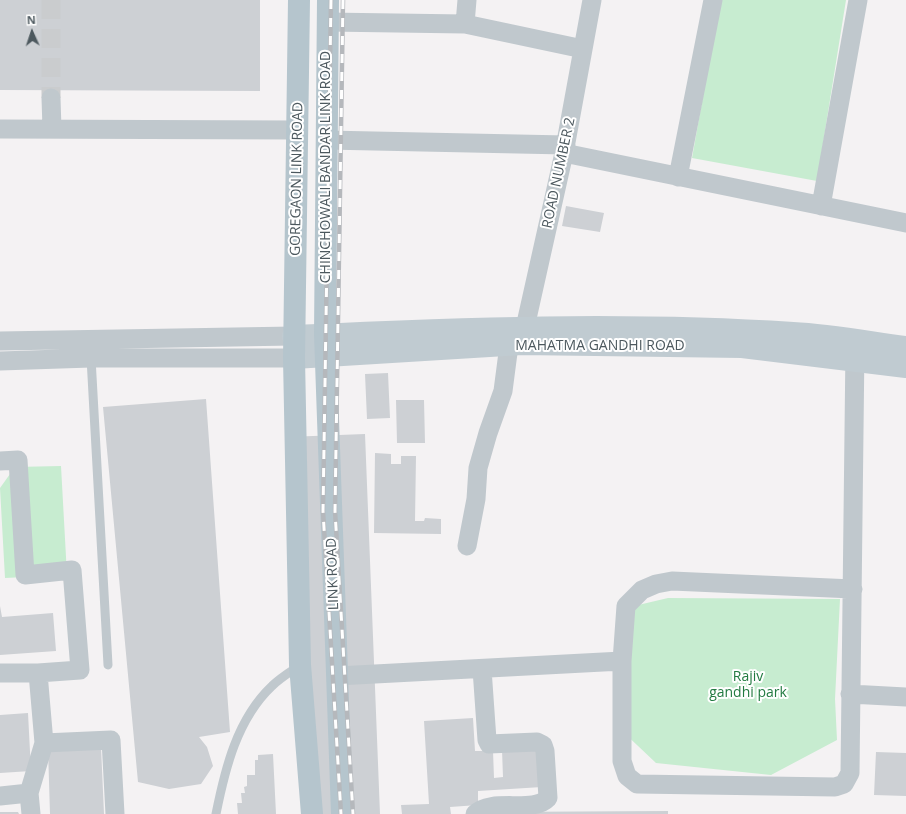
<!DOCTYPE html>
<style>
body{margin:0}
#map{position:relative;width:906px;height:814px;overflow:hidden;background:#f4f2f3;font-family:"Open Sans",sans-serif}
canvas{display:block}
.north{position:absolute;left:12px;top:12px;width:40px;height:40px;-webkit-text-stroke:3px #fff;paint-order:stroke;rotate:357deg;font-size:11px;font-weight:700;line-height:16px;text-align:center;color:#4c585e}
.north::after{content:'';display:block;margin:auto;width:14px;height:18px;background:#4c585e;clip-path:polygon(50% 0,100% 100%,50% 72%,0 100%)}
</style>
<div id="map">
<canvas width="906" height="814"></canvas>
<div class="north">N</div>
</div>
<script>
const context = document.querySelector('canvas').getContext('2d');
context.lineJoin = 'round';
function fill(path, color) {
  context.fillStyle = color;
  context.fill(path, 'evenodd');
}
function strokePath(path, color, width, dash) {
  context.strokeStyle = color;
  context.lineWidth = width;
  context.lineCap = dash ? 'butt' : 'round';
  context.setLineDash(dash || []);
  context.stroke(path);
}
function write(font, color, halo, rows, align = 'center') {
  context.font = font + ' "Open Sans",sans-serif';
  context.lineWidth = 4;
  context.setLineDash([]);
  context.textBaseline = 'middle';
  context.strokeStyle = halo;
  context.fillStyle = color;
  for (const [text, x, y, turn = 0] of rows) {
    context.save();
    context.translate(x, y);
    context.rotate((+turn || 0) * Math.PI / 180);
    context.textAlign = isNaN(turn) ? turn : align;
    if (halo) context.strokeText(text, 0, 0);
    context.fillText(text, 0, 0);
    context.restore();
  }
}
fill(new Path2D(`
 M720 0H846L817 181 692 158Z
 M61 466 67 575 5 578 0 488 15 467Z
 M668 598 840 599 835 699 837 740 771 775 656 763 619 728 634 606Z`), '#c7ecd0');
fill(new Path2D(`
 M0 0H260V91L0 90Z
 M566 206 604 213 600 232 562 226Z
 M388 373 390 418 367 419 365 374Z
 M206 399 230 732 199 737 207 747 213 766 201 784 169 789 138 782 103 407Z
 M396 400H424L425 443H397Z
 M365 434 380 814H302L287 437Z
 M375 453 391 454V464H401V456H416L415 521H424L425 518 441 519V534L374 533Z
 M0 606 2 617 53 613 56 651 0 655Z
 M28 713 31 771 0 773V715Z
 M473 718 475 751H493L494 778 503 777 502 750 539 748 542 787 478 791V805L450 807 451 814H402L401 805 429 804 424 721Z
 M101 747 104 814H50L48 749Z
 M876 752 906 753V796L874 795Z
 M273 754 276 814H238L237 803H242L241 793H245L244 787 247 786V775H255V760H258V755Z
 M668 811V814H491V812Z
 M0 812H18L19 814H0Z`), '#cdd0d4');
strokePath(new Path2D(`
 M51 0V98`), '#caccce', 19, [19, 10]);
strokePath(new Path2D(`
 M91 358 108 665
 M216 814C225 769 237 719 272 686 280 678 290 672 299 666`), '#c0c8cd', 9);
strokePath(new Path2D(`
 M467 0 465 24 583 49
 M327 22 465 24
 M51 98 52 129
 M0 129 298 130
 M326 140 566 145
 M564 153 906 223
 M678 177 713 0
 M821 206 858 0
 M0 341 293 336
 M522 341 564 153 592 0
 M0 361 91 358H294
 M0 461 18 460 25 575 72 570 80 670 38 673H0
 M467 546 476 499 478 468 488 433 503 391 509 345
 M853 589 672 581 656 584 642 590 626 606 622 661V761L627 776 637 784 835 787 844 784 850 773 855 346
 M38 673 44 743 111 740 115 814
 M337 676 622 661
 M850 694 906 697
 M29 793 31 814
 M0 796 29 793 44 743
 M475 814C492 797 533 814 548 798L545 751 543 745 537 742 489 744 487 740 482 669`), '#c0c8cd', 19);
strokePath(new Path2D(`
 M293 336C460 328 627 322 793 333 830 335 868 342 906 347
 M294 358 522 344 742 347 906 367`), '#c0cbd1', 22);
strokePath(new Path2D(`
 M299 0 294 358 300 665 312 814
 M328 0 325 334 342 814`), '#b5c5cd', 22);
const rail = new Path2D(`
 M331 0 323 511 341 814
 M343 0 335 511 353 814`);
strokePath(rail, '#b5b8bc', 4.5);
strokePath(rail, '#fff', 3, [9]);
write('14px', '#4c585e', '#fff', [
 ["CHINCHOWALI BANDAR LINK ROAD",326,167,-90],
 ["ROAD NUMBER 2",559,173,-78],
 ["GOREGAON LINK ROAD",297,179,-89],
 ["MAHATMA GANDHI ROAD",600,346],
 ["LINK ROAD",333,574,-92]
]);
write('14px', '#227a41', '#fff', [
 ["Rajiv",748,677],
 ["gandhi park",748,693]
]);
</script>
